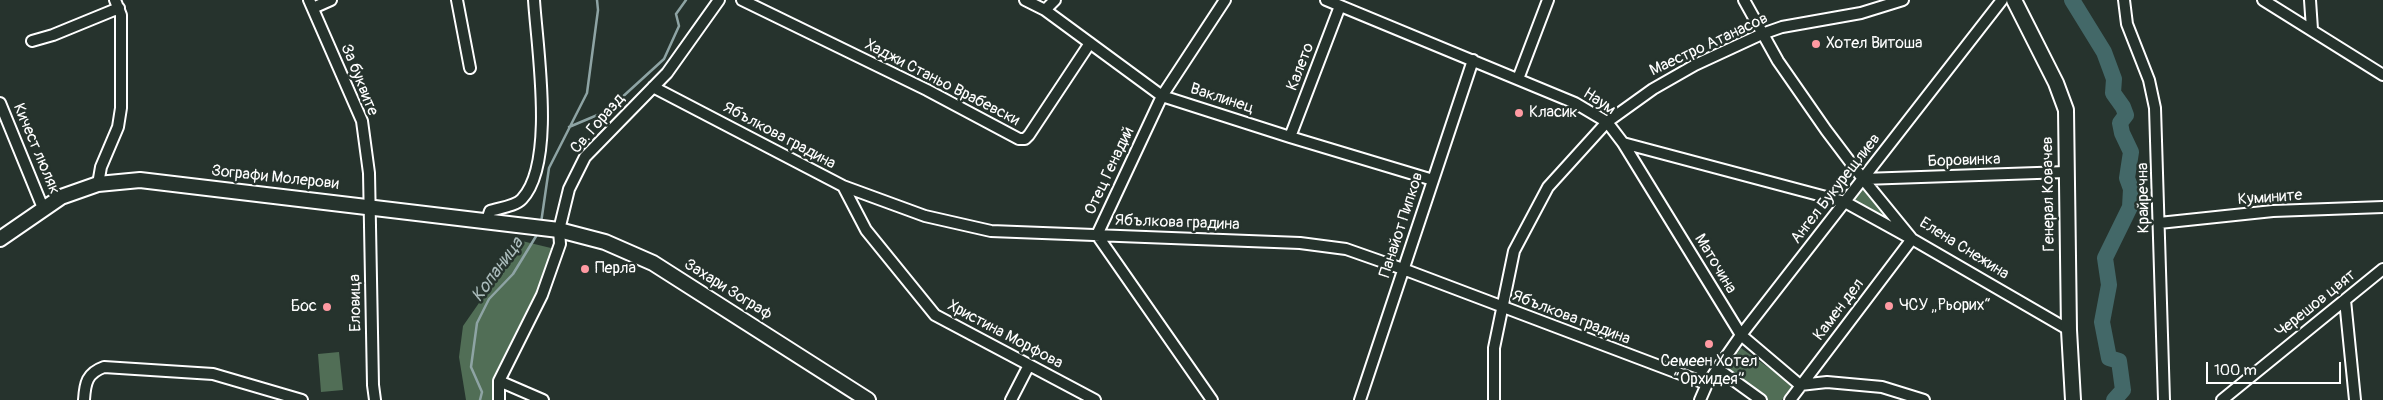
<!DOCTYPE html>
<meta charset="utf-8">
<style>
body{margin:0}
#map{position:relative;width:2383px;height:400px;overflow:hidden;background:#26332d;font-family:Pangolin,sans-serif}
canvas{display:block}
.scale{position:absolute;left:2206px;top:362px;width:135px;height:22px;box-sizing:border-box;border:2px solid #fff;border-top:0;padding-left:6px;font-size:15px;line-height:18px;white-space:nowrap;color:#fff;-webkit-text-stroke:4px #26332d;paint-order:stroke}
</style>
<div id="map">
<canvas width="2383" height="400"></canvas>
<div class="scale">100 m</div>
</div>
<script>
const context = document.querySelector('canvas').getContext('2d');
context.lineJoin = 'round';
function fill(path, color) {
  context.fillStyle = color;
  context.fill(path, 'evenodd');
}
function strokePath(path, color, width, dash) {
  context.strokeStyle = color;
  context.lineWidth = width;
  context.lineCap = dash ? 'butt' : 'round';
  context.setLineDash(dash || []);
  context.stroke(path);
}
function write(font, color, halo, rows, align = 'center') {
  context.font = font + ' Pangolin,sans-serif';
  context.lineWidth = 5;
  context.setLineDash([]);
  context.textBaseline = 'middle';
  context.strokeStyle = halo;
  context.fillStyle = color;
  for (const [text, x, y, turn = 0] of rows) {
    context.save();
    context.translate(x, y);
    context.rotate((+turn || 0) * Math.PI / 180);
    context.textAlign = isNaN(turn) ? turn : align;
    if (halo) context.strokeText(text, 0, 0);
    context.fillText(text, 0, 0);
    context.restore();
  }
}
fill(new Path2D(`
 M1862 187 1892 221 1851 199Z
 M522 241 555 249 539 292 495 374 494 400H466L459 357 463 326Z
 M1741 348 1793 385 1782 400H1764L1724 371Z
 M339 352 343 390 321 392 318 354Z`), '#516e56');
strokePath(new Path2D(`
 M569 127 607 111 664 59 679 26 676 14 686 0
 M541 223 549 168 587 93 598 10 597 0
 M480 400 482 392 471 367 477 323 489 299 513 274 538 233`), '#8ea4a4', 2.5);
strokePath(new Path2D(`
 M2072 0 2104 52 2114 79 2113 93 2123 107 2126 115 2120 123 2122 133 2131 152 2127 178 2131 189 2130 207 2105 258 2109 285 2102 322 2109 358 2119 361 2123 390 2114 400`), '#436868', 16);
const street = new Path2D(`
 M309 0 362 121 369 173 373 385 375 400
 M457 0 470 68
 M742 0 927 90 1019 139H1025L1029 135 1090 43
 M1025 0 1045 10 1162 96 1290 137 1433 180
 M1326 0 1575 103 1607 122 1623 143 1845 202 1912 239 1790 400
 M1744 0 1778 61 1826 130 1863 179 1912 239 2069 330
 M2124 0 2127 24 2149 80 2155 108 2164 400
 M2263 0 2383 75
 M2310 0 2312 29
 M313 8 331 0
 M1045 10 1055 0
 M32 41 53 35 119 8
 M1518 79 1548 0
 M653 87 843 186 925 216 991 231 1300 243 1346 249 1403 269 1707 384
 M0 103 43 208
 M1290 137 1340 6
 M1623 143 1741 335 1800 385 1827 382 1882 387 1924 400
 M1863 179 2066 172
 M98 184 101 167 118 127 121 108V15L115 0
 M843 186 866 230 935 315 1095 400
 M487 220 490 211C499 208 516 206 522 199 556 163 537 48 534 0
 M2159 223 2273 211 2383 207
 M2345 300 2355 400
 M1718 369 1761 400
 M499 381 543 400
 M84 400C85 383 87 373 104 367L213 374 302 400
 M499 400V381L542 295 560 244 559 230 569 189 585 157 667 73 719 0
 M1011 400 1029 365
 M1212 400 1097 235 1162 96 1225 0
 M1360 400 1473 60
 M1494 400V348L1514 251 1548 187 1607 122 1653 89 1695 65 1762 34 1782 27 1861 13 1903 0
 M1700 400 1707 384 1741 335 2002 0
 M2222 400 2383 269`);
const secondary = new Path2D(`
 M2014 0 2056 83 2066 110 2069 330 2073 400
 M0 239 61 197 98 184 140 180 559 230 605 242 653 263 868 400`);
strokePath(street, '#fff', 14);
strokePath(secondary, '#fff', 18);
strokePath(street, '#26332d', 10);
strokePath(secondary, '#26332d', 14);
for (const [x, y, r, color] of [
 [1816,44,5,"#ff9aa2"],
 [1519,113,5,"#ff9aa2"],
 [585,269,5,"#ff9aa2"],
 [1889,306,5,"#ff9aa2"],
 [327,307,5,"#ff9aa2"],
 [1709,344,5,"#ff9aa2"]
]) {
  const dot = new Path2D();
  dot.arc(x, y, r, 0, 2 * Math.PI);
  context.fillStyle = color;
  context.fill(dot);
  strokePath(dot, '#26332d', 2);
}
write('16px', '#fff', '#26332d', [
 ["Хотел Витоша",1826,44],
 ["Класик",1529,113],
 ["Перла",595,269],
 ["ЧСУ „Рьорих“",1899,306],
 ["Бос",317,307,"right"],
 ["Семеен Хотел",1709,362,"center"],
 ["“Орхидея”",1709,380,"center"]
], 'left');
write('16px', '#fff', '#26332d', [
 ["Маестро Атанасов",1709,45,-25],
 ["Калето",1301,67,-69],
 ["За буквите",359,80,68],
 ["Хаджи Станьо Врабевски",942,83,27],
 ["Ваклинец",1222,99,18],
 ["Наум",1599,102,33],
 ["Св. Горазд",598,124,-49],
 ["Ябълкова градина",779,136,28],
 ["Кичест люляк",36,149,67],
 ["Боровинка",1964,161,-2],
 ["Отец Генадий",1110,171,-65],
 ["Зографи Молерови",275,178,6],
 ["Ангел Букурещлиев",1836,189,-52],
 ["Генерал Ковачев",2049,194,-91],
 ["Крайречна",2144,198,-91],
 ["Кумините",2270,198,-4],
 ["Ябълкова градина",1177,223,2],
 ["Панайот Пипков",1402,225,-72],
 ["Елена Снежина",1964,249,32],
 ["Маточина",1715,264,59],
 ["Захари Зограф",728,290,32],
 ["Еловица",356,303,-91],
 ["Черешов цвят",2316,304,-39],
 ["Камен дел",1839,310,-53],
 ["Ябълкова градина",1571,318,21],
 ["Христина Морфова",1005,335,28]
]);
write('italic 18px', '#abb', '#26332d', [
 ["Копаница",498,270,-54]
]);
</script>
